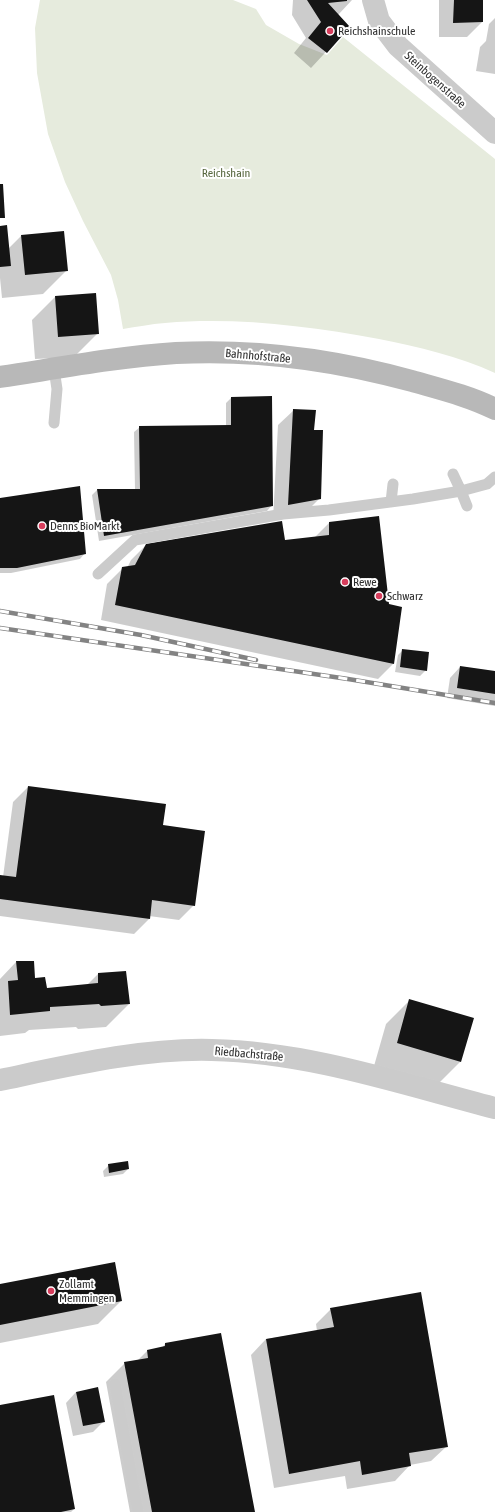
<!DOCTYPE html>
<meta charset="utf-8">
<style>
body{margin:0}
canvas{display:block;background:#fff}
</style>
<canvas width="495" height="1512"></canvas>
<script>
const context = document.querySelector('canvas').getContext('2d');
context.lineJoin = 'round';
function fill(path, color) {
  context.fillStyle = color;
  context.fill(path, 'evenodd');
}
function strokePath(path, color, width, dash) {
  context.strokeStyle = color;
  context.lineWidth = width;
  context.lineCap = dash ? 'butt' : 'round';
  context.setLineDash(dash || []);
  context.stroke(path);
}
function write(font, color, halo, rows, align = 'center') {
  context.font = font + ' "Asap Condensed",sans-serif';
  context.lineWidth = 4;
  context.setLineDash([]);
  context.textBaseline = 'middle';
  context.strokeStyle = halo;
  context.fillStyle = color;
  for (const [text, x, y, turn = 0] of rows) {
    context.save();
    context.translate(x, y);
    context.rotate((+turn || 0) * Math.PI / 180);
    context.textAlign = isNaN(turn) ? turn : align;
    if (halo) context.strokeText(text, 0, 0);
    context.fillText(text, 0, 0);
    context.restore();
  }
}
fill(new Path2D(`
 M40 0H233L256 9 266 25 299 44 327 55 343 37 495 159V373C459 356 418 347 379 339 308 326 236 317 165 323 151 324 136 327 123 329L118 300 111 275 83 221 65 182 48 134 37 73 35 28Z`), '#e6ebdd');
fill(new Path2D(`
 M293 0H352L338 15 349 27 311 68 294 53 306 38 292 15Z
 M439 0H482V22L467 37H439Z
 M495 18V74L476 71 480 47 486 41 489 24Z
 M0 227 8 249 21 236 67 270 43 294 2 298 0 278Z
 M95 294 98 333 74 357 35 359 32 320 55 297Z
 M231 398 272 505 267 511 99 541 92 495 97 490H135L134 432 140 427 226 426V403Z
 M294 410 313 430 320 498 305 513 273 519 278 425Z
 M0 499 85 553 80 559 11 573H0Z
 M329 523 388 605 401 608 393 664 378 679 101 620 107 584 123 568H127L131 560 146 545 284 542 315 537Z
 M403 650 426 670 420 676 395 672 398 655Z
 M460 667 495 672V706L447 698 450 678Z
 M28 787 162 826 194 905 179 920 149 916V919L134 934 0 916V876L3 877 13 802Z
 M16 962 46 989 87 985 98 974 129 1004 106 1027 78 1029 76 1027 29 1030 25 1033 0 1036V979Z
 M410 1000 460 1062 437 1085 374 1066 386 1024Z
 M109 1165 128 1169 123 1174 104 1177 103 1171Z
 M0 1285 121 1301 98 1324 0 1343Z
 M331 1309 447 1446 431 1461 410 1465 395 1481 347 1489 345 1476 274 1488 251 1355 266 1339 317 1331 316 1324Z
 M165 1344 254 1512H130L106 1382 125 1363 137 1361 147 1351 162 1348Z
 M76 1392 104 1421 93 1432 73 1436 66 1403Z
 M0 1406 74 1509 71 1512H0Z`), '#0003');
fill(new Path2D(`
 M307 0H347V1L328 3 350 27 327 53 308 38 321 22Z
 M454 0H483V22L453 23Z
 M0 184H3L5 218H0Z
 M7 225 11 266 0 267V226Z
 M64 231 68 271 25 275 21 235Z
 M96 293 99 334 58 337 55 296Z
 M272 396 273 506 104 536 97 489H140L139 426 231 425V397Z
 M293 409 316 410 314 430H323L321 499 288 505Z
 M80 486 86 554 17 568H0V498Z
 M379 516 389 604 402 607 394 664 115 605 122 567 135 565 146 544 282 521 285 540 329 535V522Z
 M402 649 429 652 427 671 400 667Z
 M460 666 495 671V694L457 688Z
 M28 786 166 804 163 825 205 831 195 906 152 900 150 919 0 899V875L16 877Z
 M16 961H34L35 978 45 977 47 988 98 983V973L126 971 130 1004 101 1006 99 1004 50 1007V1011L10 1015 8 981 18 980Z
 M409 999 474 1018 461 1062 397 1043Z
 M128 1161 129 1169 109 1173 108 1164Z
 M115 1262 122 1301 0 1325V1284Z
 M421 1292 448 1447 409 1453 411 1466 362 1475 360 1461 289 1474 266 1339 334 1327 330 1308Z
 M221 1333 255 1512H152L124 1362 148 1358 147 1350 165 1346V1343Z
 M98 1387 105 1422 83 1426 76 1392Z
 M54 1395 75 1509 61 1512H0V1405Z`), '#151515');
strokePath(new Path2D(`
 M54 369 57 389 54 423
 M453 474 461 491 467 506
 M391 502 393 484
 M98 574 135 540 283 514 329 510 413 499 461 491 487 484 495 477
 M115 1384 138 1512`), '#cbcbcb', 11);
strokePath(new Path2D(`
 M373 0 379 21 398 46 495 133
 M0 1080C67 1066 143 1048 212 1050 309 1052 402 1084 495 1108`), '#cbcbcb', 22);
strokePath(new Path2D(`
 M0 377C59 368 117 357 176 353 255 349 336 360 412 381 440 389 469 396 495 409`), '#b8b8b8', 22);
const rail = new Path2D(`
 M0 611 141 635 256 660
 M0 628 348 679 495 703`);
strokePath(rail, '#838383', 4.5);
strokePath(rail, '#fff', 3, [9]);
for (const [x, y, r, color] of [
 [330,31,4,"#d83e5d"],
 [42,526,4,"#d83e5d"],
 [345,582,4,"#d83e5d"],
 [379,596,4,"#d83e5d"],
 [51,1291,4,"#d83e5d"]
]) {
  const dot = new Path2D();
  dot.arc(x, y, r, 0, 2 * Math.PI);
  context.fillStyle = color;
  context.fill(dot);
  strokePath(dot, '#fff', 1.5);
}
write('12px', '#2e2e2e', '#fff', [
 ["Reichshainschule",338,31],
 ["Denns BioMarkt",50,526],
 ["Rewe",353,582],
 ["Schwarz",387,596],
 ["Zollamt",59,1284],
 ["Memmingen",59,1298]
], 'left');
write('12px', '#2e2e2e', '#fff', [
 ["Steinbogenstraße",435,80,42],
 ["Bahnhofstraße",258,356,5],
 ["Riedbachstraße",249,1054,5]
]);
write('12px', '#57673f', '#fff', [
 ["Reichshain",226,173]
]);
</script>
